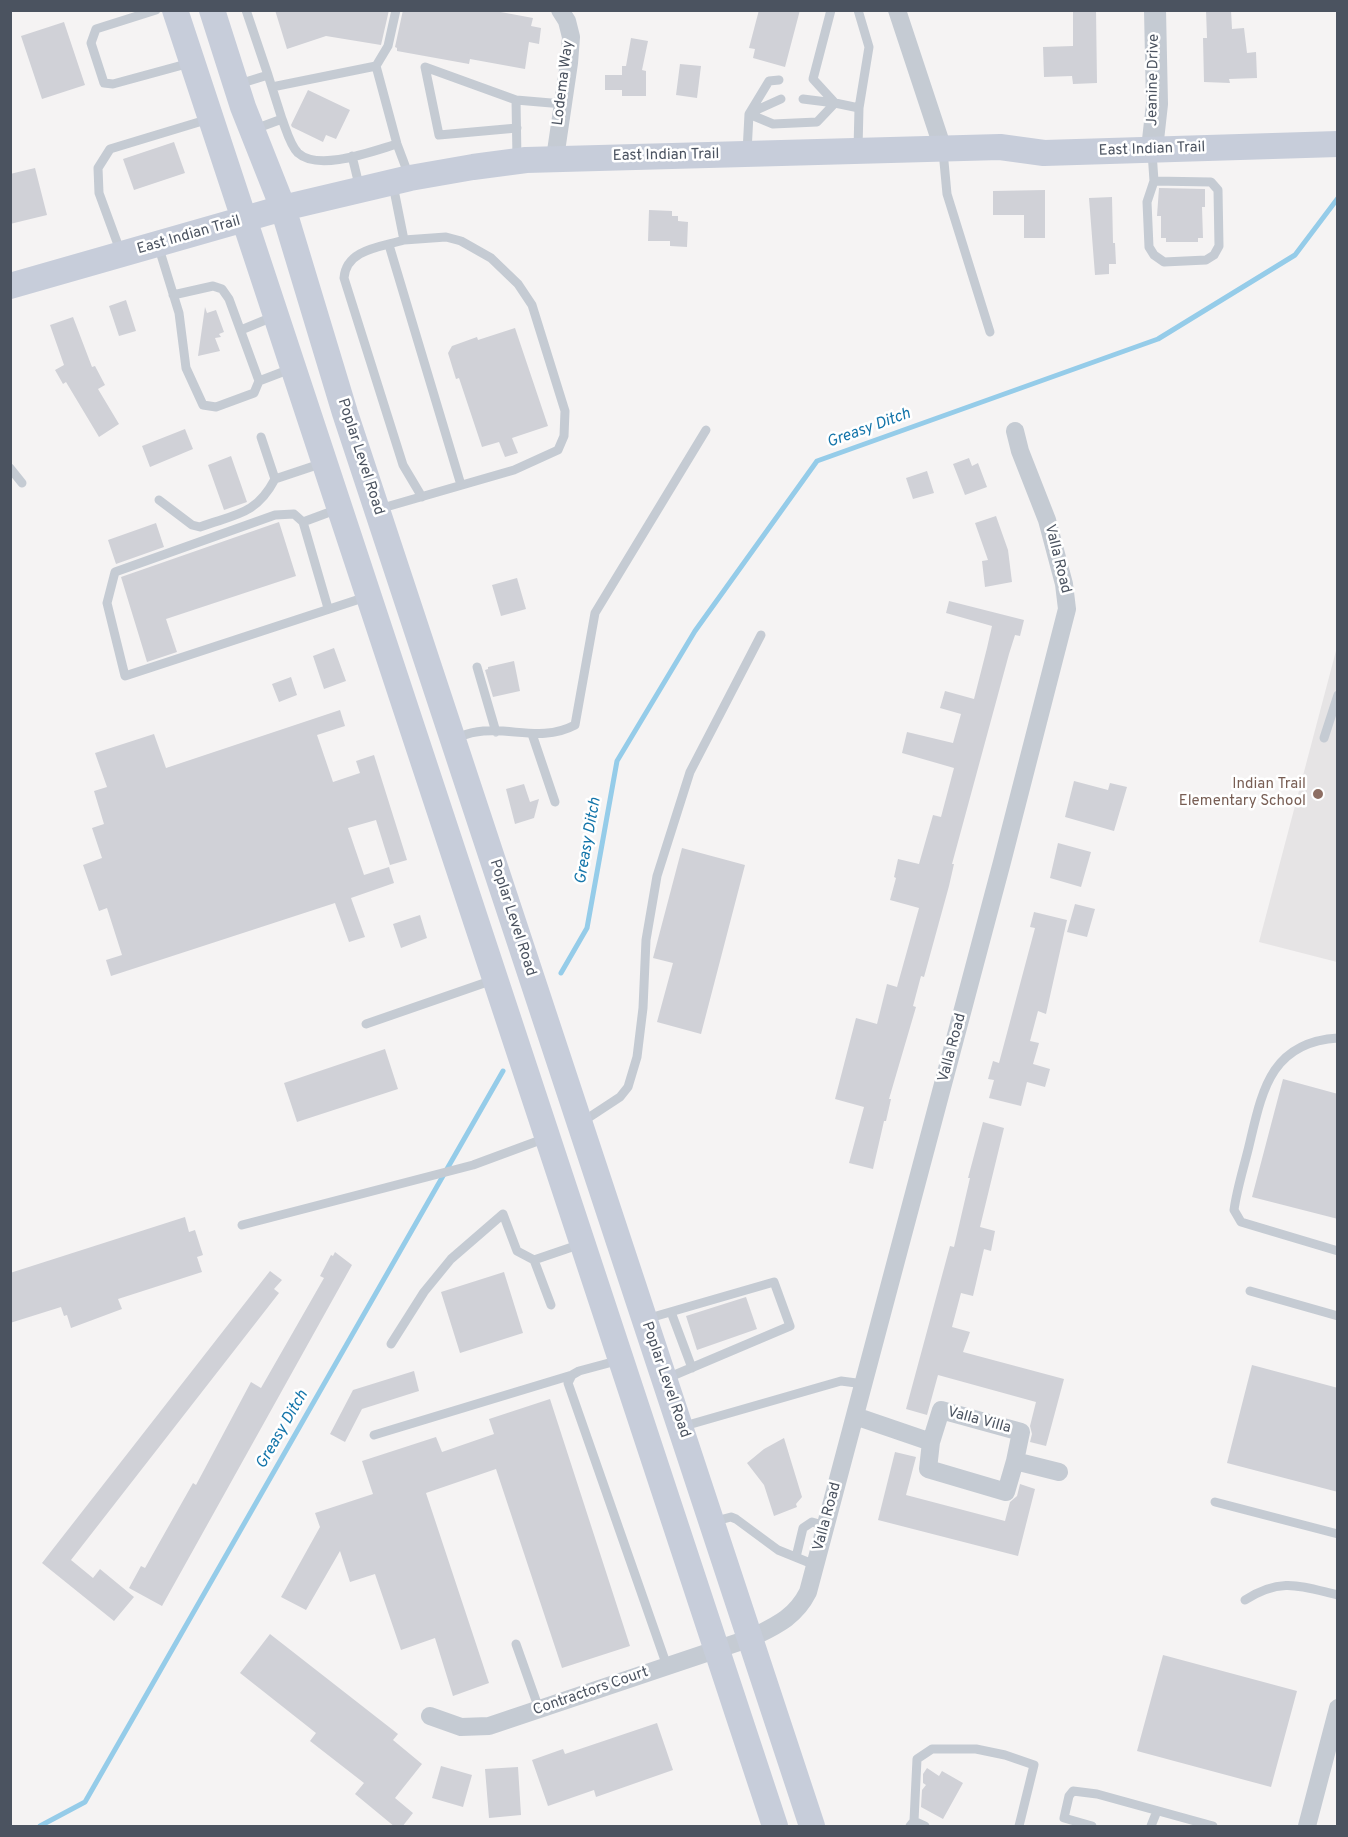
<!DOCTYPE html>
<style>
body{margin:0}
#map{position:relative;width:1348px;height:1837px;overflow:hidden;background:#f5f3f3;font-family:Overpass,sans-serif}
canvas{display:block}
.frame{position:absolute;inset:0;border:12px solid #4b5360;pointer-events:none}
</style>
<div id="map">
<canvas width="1348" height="1837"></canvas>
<div class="frame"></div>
</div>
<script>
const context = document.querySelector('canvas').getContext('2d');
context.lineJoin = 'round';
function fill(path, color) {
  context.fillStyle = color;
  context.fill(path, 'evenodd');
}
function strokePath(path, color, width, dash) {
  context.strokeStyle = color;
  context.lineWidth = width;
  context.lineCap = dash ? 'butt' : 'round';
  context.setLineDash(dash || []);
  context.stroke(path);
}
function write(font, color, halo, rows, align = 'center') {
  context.font = font + ' Overpass,sans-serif';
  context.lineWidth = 5;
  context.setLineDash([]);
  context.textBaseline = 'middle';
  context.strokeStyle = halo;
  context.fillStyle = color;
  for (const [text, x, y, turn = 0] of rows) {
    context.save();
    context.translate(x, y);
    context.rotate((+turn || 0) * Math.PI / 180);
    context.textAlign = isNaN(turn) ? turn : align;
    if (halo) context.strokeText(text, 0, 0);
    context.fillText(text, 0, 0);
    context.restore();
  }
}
fill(new Path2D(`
 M1337 647V962L1259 942Z`), '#e6e4e5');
strokePath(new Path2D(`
 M561 973 587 928 617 761 695 631 817 461 1158 339 1295 255 1338 198
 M40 1826 85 1802 503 1071`), '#95cce9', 5);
fill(new Path2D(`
 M275 10H389L381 45 326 36 287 49Z
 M403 10H490L533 18 531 26 541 28 539 44 529 42 525 69 470 59 469 64 397 51V48L395 47Z
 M759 10H800L785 67 753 58 755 49 749 48Z
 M1073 10H1096L1097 83 1073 84 1072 76 1044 77 1043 47 1073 46Z
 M1206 10H1231L1232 29 1244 28 1247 53 1256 52 1257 78 1229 79 1230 83 1204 82 1203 38H1207Z
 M64 22 85 85 42 99 21 36Z
 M631 38 648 41 642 70 646 71V96H622V90H605V75H622V66H626Z
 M680 64 701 66 697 98 676 95Z
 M308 90 350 110 336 139 326 135 323 142 292 127 291 125Z
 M174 142 185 173 134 190 123 159Z
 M35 168 47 215 10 224V174Z
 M1159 188 1205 189V207H1202L1203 238H1198V242H1166V238H1161V216H1157Z
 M1045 190V238H1024V215H993V191Z
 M1112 197 1113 243H1115L1116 264H1109V274L1095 275 1089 198Z
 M649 210 672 211V216H678V221L688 222 687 247 670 246V241H648Z
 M126 300 136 331 119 336 109 306Z
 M205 307 207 313 216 310 224 332 219 334 221 337 215 338 220 351 198 356Z
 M73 317 92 367 95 366 105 385 98 389 119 424 99 437 66 382 63 384 55 370 64 365 50 325Z
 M515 328 548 426 512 438 518 453 505 457 499 442 482 447 459 378 456 379 448 353 452 346 477 337 478 340Z
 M185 429 193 449 150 467 142 446Z
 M231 456 247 502 224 510 208 465Z
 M969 458 972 466 978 463 987 487 965 495 953 464Z
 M927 471 934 493 913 499 906 478Z
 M996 516 1008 550 1012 582 985 587 982 561 988 560 975 523Z
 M279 522 296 576 166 619 177 652 147 662 121 577Z
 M156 523 164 547 116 564 108 540Z
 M517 578 526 609 501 616 492 585Z
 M949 601 1024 620 1020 636 1015 635 1009 654 952 864H954L949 886 924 977 921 976 913 1006 916 1007 889 1099H891L886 1121H884L873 1169 849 1163 864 1107 835 1099 856 1018 877 1024 887 984 897 987 919 908 890 900 896 878 894 877 898 859 919 864 933 815 941 817 954 768 902 753 907 732 953 743 961 714 940 708 945 691 974 699 987 648 992 626 946 613Z
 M334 648 346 681 324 689 313 656Z
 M514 661 520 691 493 697 485 670 488 669V667Z
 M291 677 297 695 279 702 272 684Z
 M340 710 345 726 317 735 333 782 360 773 356 761 374 755 407 860 390 865 376 820 348 828 364 875 389 867 394 883 351 898 365 937 349 942 335 903 111 976 106 960 122 955 107 908 99 911 83 865 102 858 92 828 104 824 94 791 107 787 95 753 154 734 166 768Z
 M1074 781 1108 790 1110 783 1127 787 1114 831 1065 817Z
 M524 784 530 802 539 799 534 818 515 824 506 789Z
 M1058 843 1091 852 1081 887 1050 878Z
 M682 848 745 865 701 1034 657 1022 673 963 653 958Z
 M1075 904 1095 909 1087 937 1067 932Z
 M1034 912 1067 920 1046 1014 1038 1011 1030 1041 1039 1043 1033 1064 1050 1069 1045 1087 1027 1082 1021 1106 989 1098 994 1080 988 1079 993 1061 999 1063 1035 928 1030 927Z
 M420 915 427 938 401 948 393 924Z
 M385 1049 398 1089 297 1122 284 1083Z
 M1283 1079 1338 1094V1219L1252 1197Z
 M983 1122 1004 1128 980 1227 995 1231 991 1251 984 1249 973 1296 961 1293 952 1327 970 1332 963 1352 1064 1379 1046 1446 1030 1442 1032 1434 1030 1426 1036 1402 938 1375 927 1415 906 1409 950 1246 954 1247 970 1178H968Z
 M185 1217 189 1232 195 1230 203 1255 197 1257 202 1272 118 1299 122 1309 71 1328 67 1315 64 1316 61 1307 10 1323V1273Z
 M335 1252 352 1265 162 1606 129 1588 141 1566 145 1568 193 1483 196 1485 251 1382 261 1388 324 1278 320 1276 331 1255 333 1256Z
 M270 1271 282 1280 274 1289 279 1293 71 1560 93 1578 100 1569 134 1597 114 1621 42 1563Z
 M504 1272 523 1333 460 1353 441 1292Z
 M746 1297 757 1329 697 1350 686 1316Z
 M1252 1365 1338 1388V1492L1227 1463Z
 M414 1371 419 1391 362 1409 345 1442 330 1434 353 1390Z
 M550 1399 630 1646 562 1668 496 1469 426 1493 489 1683 453 1696 435 1638 401 1650 375 1574 350 1582 340 1551 306 1610 281 1597 320 1527 315 1513 373 1494 362 1461 436 1437 442 1452 494 1434 489 1419Z
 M784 1438 802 1497 796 1504 797 1507 774 1516 764 1485 747 1463 764 1449Z
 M895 1452 916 1457 906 1495 1005 1521 1010 1502 1017 1496 1020 1484 1035 1489 1018 1556 878 1520Z
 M270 1634 398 1734 393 1740 422 1764 395 1798 413 1813 402 1827H395L355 1794 364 1783 310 1741 316 1733 240 1673Z
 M1163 1655 1297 1691 1271 1787 1137 1751Z
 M657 1723 673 1770 596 1797 594 1790 548 1806 532 1760 563 1749 565 1754Z
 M441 1766 472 1775 463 1807 432 1798Z
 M518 1767 521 1815 489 1818 485 1769Z
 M927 1768 939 1776 942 1771 963 1783 943 1819 921 1807 922 1790 926 1785 923 1783V1774Z`), '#d0d1d7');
strokePath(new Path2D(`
 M156 10 96 29 91 43 104 83 113 84 190 63
 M246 10 268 75
 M396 10 388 46 376 66 397 144 409 176
 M831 10 813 79 835 103
 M858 10 869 47 859 108
 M239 84 268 75 282 119 255 129
 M272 87 376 66
 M803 99 835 103
 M516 100 425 67 439 135 517 128
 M750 113 781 99
 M749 114 769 81 779 80
 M282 119C286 129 290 145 298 153 319 172 373 151 397 144
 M943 151 947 194 990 332
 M747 152 749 114 773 124 817 122 835 103 859 108 858 149
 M1152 152 1154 181 1147 202 1149 247 1154 255 1164 262 1206 260 1214 255 1219 246 1218 190 1211 182 1154 181
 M352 156 360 189
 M517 159 516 100 563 104
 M404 240C381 247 346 249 344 278L403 465 422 497
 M158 245 179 313 186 368 203 405 216 407 254 393 259 381 293 368
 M389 245 461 485
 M121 253 99 193 98 168 110 149 209 119
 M173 295 213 286 222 289 229 299 259 381
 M241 330 275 316
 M261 437 275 479
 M10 468 22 483
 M159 500 192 525 200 527C236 514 256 515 275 479L323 463
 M379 509 514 470 558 450 564 436 565 411 532 305 518 284 491 258 461 241 446 237 404 240 393 185
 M303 522 294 514 275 515 115 572 107 603 125 676 366 597
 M328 608 303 522 338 509
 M477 667 496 732
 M532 734 555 802
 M1324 738 1338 695
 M454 739C461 736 469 733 476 732 510 726 541 743 575 725L595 613 706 430
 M366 1024 493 980
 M1338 1038C1270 1042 1262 1092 1249 1146 1244 1167 1237 1188 1234 1210L1241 1222 1338 1251
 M582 1122 620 1097 628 1087 637 1057 643 1008 646 940 657 876 690 772 761 635
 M242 1225 473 1165 546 1138
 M1250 1291 1338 1316
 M551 1305 534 1260 581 1244
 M671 1312 692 1368
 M646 1319 774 1282 790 1326 665 1379
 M391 1344 424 1292 451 1259 503 1214 517 1251 534 1260
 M620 1360 579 1371 572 1375 568 1383 667 1666
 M681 1427 841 1381 864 1384
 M374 1435 572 1375
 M1215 1502 1338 1534
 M712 1522 731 1517 736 1519 778 1550 815 1565
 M796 1557 803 1528 812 1522 826 1526
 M1245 1600C1281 1577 1300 1586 1338 1595
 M516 1644 539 1709
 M914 1821 917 1759 932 1749H976L1005 1755 1034 1765 1019 1826
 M910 1826 914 1821 925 1826
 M1092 1826 1064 1818 1069 1796 1073 1791 1097 1794 1213 1826
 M1151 1826 1157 1811`), '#c5cbd3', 9);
strokePath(new Path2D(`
 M897 10 943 149
 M555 158 569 63 571 37 567 21 560 10
 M855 1416 931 1442 941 1410 1021 1432 1015 1461 1006 1492 928 1469 931 1442
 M1015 1461 1059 1472
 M430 1716 461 1727 489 1726 751 1638C775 1626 795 1618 808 1592L1002 862 1067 609 1064 584 1047 520 1020 451 1015 431
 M1307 1826 1338 1708`), '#c5cbd3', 18);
strokePath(new Path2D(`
 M1152 149 1157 104 1155 10`), '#c5cbd3', 22);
strokePath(new Path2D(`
 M175 10 775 1826
 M212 10 243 107 283 208 345 413 812 1826
 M10 286 283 208 410 178 473 167 526 160 1000 147 1044 153 1338 144`), '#c7cdda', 26);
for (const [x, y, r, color] of [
 [1318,794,6,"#8d6e63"]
]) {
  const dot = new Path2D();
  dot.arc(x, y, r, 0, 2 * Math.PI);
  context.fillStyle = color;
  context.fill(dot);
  strokePath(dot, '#fff', 2);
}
write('15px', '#4b5360', '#fff', [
 ["Jeanine Drive",1154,80,-89],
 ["Lodema Way",564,83,-83],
 ["East Indian Trail",1152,150,-2],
 ["East Indian Trail",666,156,-1],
 ["East Indian Trail",189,236,-16],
 ["Poplar Level Road",360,457,72],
 ["Valla Road",1057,559,76],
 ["Poplar Level Road",512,918,72],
 ["Valla Road",953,1048,-75],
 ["Poplar Level Road",665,1380,71],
 ["Valla Villa",979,1421,15],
 ["Valla Road",828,1517,-75],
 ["Contractors Court",591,1692,-19]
]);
write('15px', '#785e54', '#fff', [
 ["Indian Trail",1306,785],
 ["Elementary School",1306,802]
], 'right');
write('italic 16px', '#1475aa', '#fff', [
 ["Greasy Ditch",869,429,-20],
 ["Greasy Ditch",589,841,-80],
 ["Greasy Ditch",283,1430,-60]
]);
</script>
